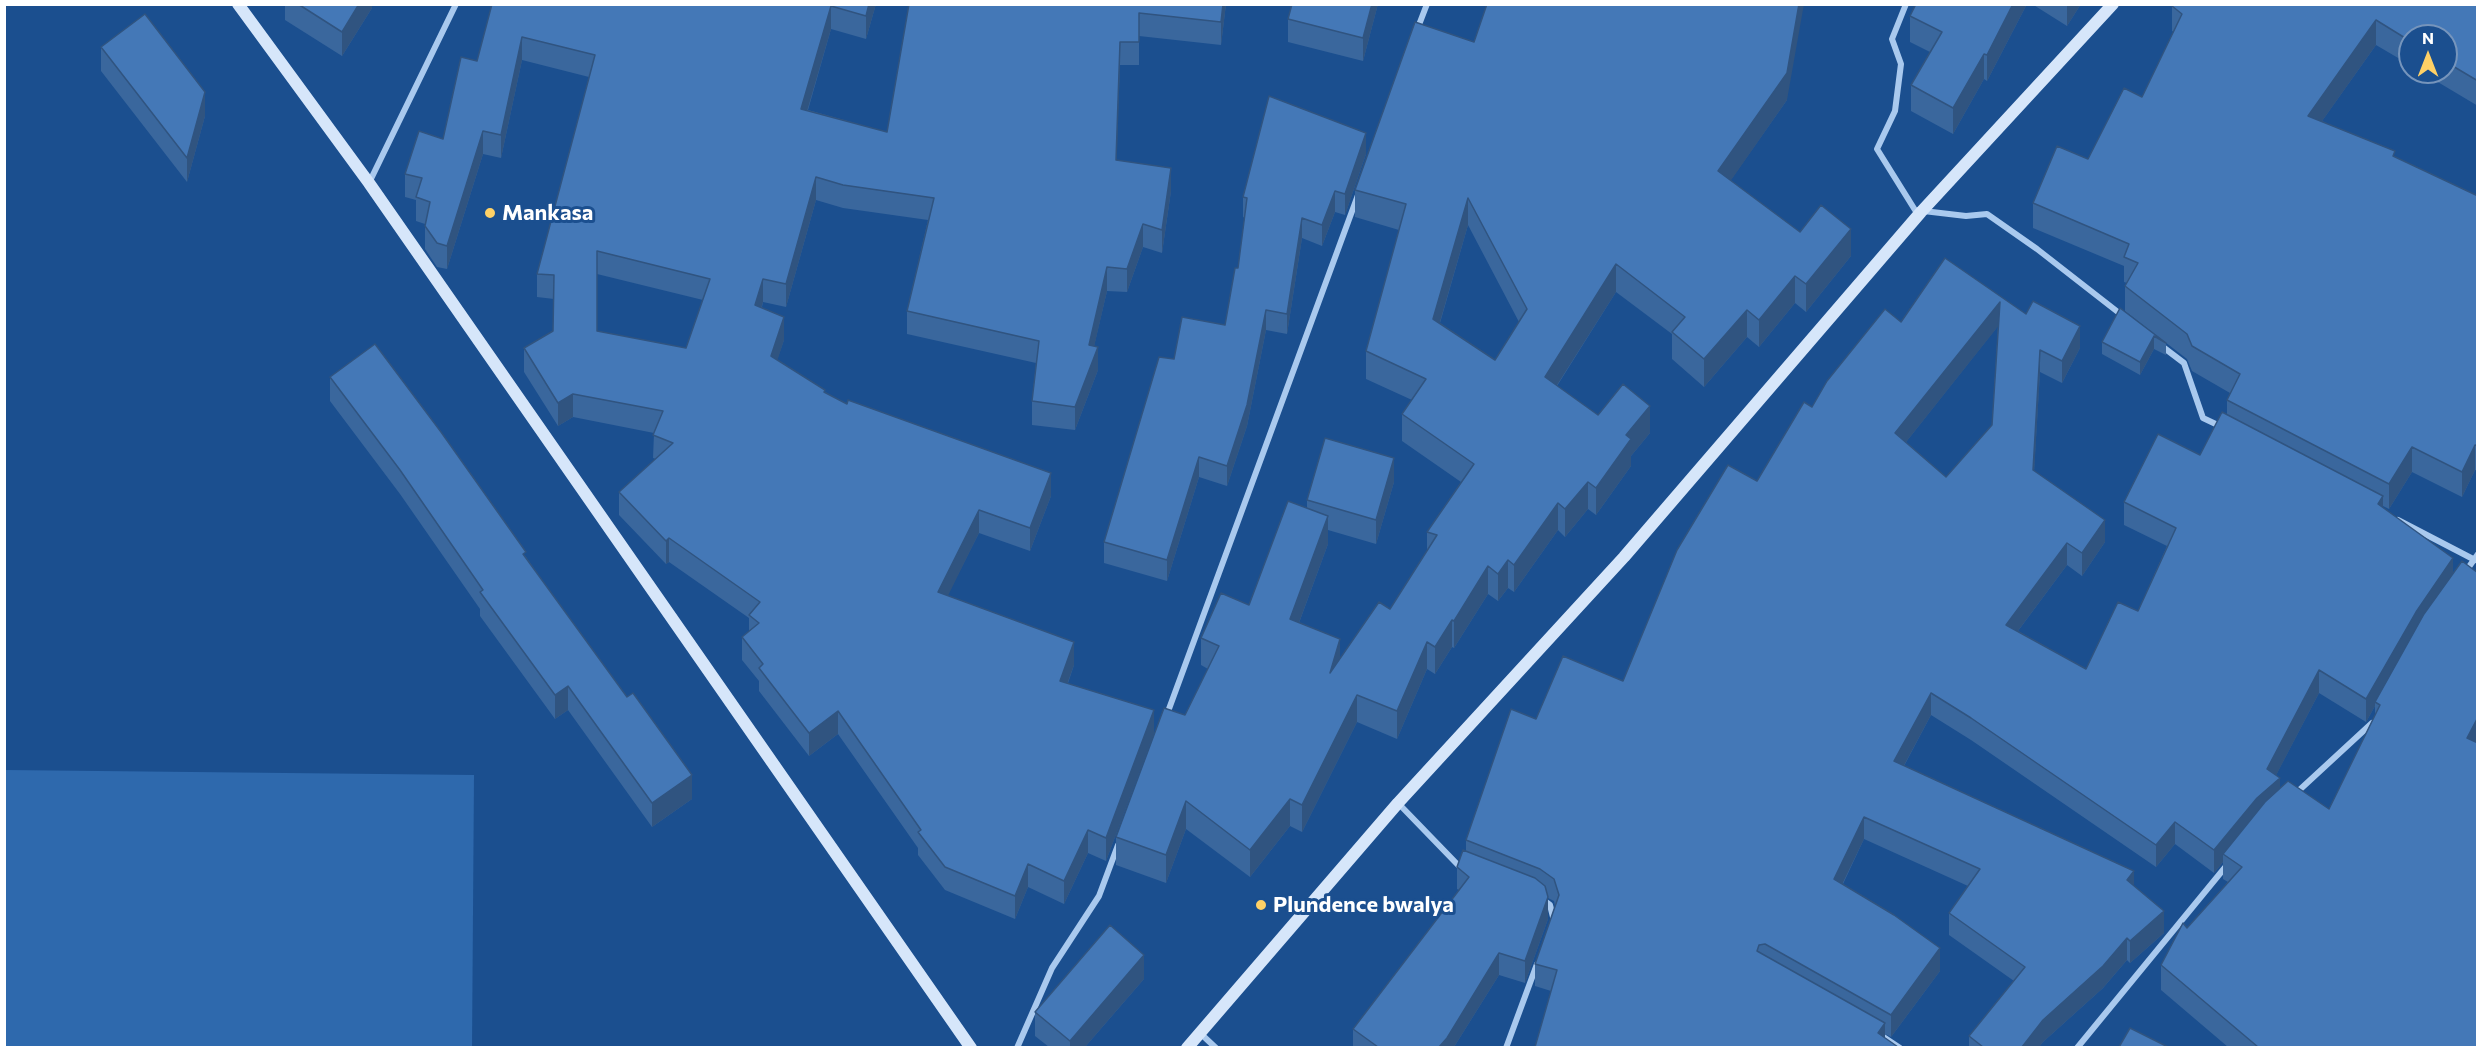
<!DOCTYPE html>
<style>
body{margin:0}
#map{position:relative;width:2482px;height:1052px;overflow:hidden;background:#1b4f8f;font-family:Commissioner,sans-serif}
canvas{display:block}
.frame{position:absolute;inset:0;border:6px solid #fff;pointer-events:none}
.north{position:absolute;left:2398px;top:24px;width:60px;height:60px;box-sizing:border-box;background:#1b4f8f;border:2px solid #7695bc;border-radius:50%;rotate:0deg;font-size:16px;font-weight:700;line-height:24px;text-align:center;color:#fff}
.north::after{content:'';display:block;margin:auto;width:21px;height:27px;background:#ffd166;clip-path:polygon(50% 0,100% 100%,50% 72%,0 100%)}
</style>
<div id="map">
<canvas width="2482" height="1052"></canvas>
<div class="frame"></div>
<div class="north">N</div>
</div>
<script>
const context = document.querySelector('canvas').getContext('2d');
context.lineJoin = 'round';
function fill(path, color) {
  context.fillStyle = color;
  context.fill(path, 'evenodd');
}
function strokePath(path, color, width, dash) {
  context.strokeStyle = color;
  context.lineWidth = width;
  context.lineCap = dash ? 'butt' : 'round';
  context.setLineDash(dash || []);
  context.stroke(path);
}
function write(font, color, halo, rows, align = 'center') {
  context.font = font + ' Commissioner,sans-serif';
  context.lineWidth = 6;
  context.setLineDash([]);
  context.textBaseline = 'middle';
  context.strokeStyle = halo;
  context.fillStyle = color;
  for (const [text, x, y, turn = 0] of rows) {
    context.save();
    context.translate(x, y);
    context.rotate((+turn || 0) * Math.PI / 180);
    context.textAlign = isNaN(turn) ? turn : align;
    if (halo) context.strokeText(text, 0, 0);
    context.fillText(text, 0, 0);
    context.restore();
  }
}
fill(new Path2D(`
 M5 770 474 775 472 1047H5Z`), '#2e69ad');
strokePath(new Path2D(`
 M1906 4 1892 39 1901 64 1895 111 1877 149 1915 210 1966 216 1987 214 2037 249 2123 316
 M1417 30 1427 4
 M369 183 456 4
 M2159 344 2184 363 2203 418 2222 427
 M2398 520 2475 560
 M2466 571 2478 554
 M1166 717 1358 195
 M2294 795 2372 723
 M1398 803 1458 865 1463 867
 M1542 899 1550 905 1554 921
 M1200 1033 1216 1048
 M1879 1034 1900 1048
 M1017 1048 1052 968 1099 896 1118 845
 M1506 1048 1537 964
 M2077 1048 2227 865`), '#a9c9ee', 6);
strokePath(new Path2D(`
 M238 4 369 183 971 1048
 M1187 1048 1398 803 1624 557 1921 212 2113 4`), '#d6e6fa', 12);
fill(new Path2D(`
 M285 4H372V8L342 56 285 20Z
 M492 4H876L866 39 831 29 808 110 887 132 942 5 1226 4 1221 45 1139 36V65H1120L1116 160 1171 191 1162 253 1143 247 1127 292 1107 291 1094 346 1098 370 1075 430 1032 425V401L1036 363 907 334V311L928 220 843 208 816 200 786 307 763 302 762 307 784 340 777 360 825 392 847 404 1051 496 1030 551 979 533 947 596 1074 665 1068 683 1154 733 1106 861 1088 853 1064 904 1028 887 1015 919 945 890 918 855V848L838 734 809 756 759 691V681L742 660V637L749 631V618L669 562 666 564 619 515V492L656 459 653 458 654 433 573 417 558 426 524 372V348L553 331 554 299 537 297V274L589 77 522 60 501 158 483 154 447 269 437 267 425 249V224L416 221V200L405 197V174L443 139 477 61ZM597 274 703 300 686 348 597 331Z
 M1378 4 1363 61 1288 42V19Z
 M1916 4H2027L1987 81 1984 79 1953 134 1911 111V85L1930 52 1910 42V16Z
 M2032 4H2081L2067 26Z
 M2478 4V106L2421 72H2446V36H2410V65L2376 45 2322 121 2395 157 2478 196V471L2475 470 2462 497 2412 472 2389 509 2383 506V508L2453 573H2478V1047H2228L2161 990V965L2187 928 2228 882 2223 879V862L2214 873 2175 844 2156 867 1971 740 1931 715 1904 766 2134 886 2164 933 2130 963 2127 960 2103 988 2043 1042 2039 1047H1969V1036L2014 981 1949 935V913L1968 886 1864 839 1843 884 1940 971 1891 1037 1885 1034 1551 991 1535 986V964L1555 906 1554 901 1548 898V919L1525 983 1499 975 1454 1047H1353V1029L1459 890 1457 889V867L1466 852V840L1536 719 1623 681 1757 481 1812 407 1901 322 2026 314 2080 348 2062 383 2040 372 2034 471 2105 542 2082 576 2067 565 2018 631 2086 669 2138 611 2167 546 2124 525V502L2200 455 2227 414V400L2230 393 2192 371 2187 359 2125 311V286L2127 283 2124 282V266L2033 228V203L2088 159 2142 97 2174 32 2172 31V6ZM1998 326 1992 425 1946 477 1906 442ZM2319 693 2366 722 2375 706V715L2329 809 2280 789 2276 775Z
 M1474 42 1787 100 1730 181 1800 232 1851 256 1806 312 1795 303 1759 347 1747 337 1704 387 1672 359V334L1616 292 1557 386 1598 415 1650 433 1631 456V466L1596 515 1588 509 1565 537 1558 530 1514 592 1508 588 1498 601 1488 594 1454 648 1452 647 1435 674 1427 669 1397 739 1357 722 1302 832 1290 826 1250 877 1186 829 1166 883 1116 865V837L1185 715 1208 669 1201 665V638L1249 605 1307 508V500L1394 482 1376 544 1328 530V544L1299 623 1340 659 1390 609 1427 552V532L1461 482 1402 441V414L1412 400 1366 379V351L1399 230 1355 217V190ZM1468 225 1519 322 1495 360 1440 323Z
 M101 47 205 116 187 182 101 71Z
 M1366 154 1345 215 1335 212 1322 246 1302 238 1287 334 1266 330 1247 426 1227 486 1199 477 1167 581 1104 563V542L1174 359 1225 325 1238 268 1245 218 1243 217V197Z
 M2120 308 2166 343V355L2154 349 2140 375 2102 354V342Z
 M330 377 526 557 692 799 652 827 568 710 555 719 480 616V609L400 494 330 401Z
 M1144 979 1085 1047H1049L1035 1036V1012Z`), '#3a679d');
fill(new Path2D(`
 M359 4H372V8L342 56V32Z
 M869 4H876L866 39V16Z
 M1223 4H1226L1221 45V22Z
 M1372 4H1378L1363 61V38Z
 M1799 4H1804L1787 100 1718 199V171Z
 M2013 4H2027L1987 81V55Z
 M2067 4H2081L2067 26Z
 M831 6V29L801 132V109Z
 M2376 20V45L2308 141V116Z
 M522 37V60L501 158V135Z
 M1120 42V65L1116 183V160Z
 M1984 54V79L1953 134V108Z
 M205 92V116L187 182V158Z
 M483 131V154L447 269V246Z
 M1366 133V154L1345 215V194Z
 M1171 168V191L1162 253V230Z
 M816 177V200L786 307V284Z
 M1335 191V212L1322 246V225Z
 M1468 198V225L1433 346V319Z
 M1302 218V238L1287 334V314Z
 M1143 224V247L1127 292V269Z
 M1851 229V256L1806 312V284Z
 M1616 264V292L1545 404V377Z
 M1107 267V291L1089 369V345Z
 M1795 276V303L1759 347V320Z
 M763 279V302L755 328V305Z
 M2000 302V324L1895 456V433Z
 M1266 310V330L1247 426 1227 486V466Z
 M1747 310V337L1704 387V359Z
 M784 317V340L771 380V356Z
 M2080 326V348L2062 383V361Z
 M2154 336V349L2140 375V362Z
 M1098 347V370L1075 430V407Z
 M2040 350V372L2033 492V470Z
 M573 394V417L558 426V403Z
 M1650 406V433L1631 456V466L1596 515V488L1626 435Z
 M2475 445V470L2462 497V472Z
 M2412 447V472L2389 509V484Z
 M1199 457V477L1167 581V560Z
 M1394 458V482L1376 544V520Z
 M1051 473V496L1030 551V528Z
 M1588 482V509L1565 537V509Z
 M2383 496V518L2378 504Z
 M1558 503V530L1514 592V565Z
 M979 510V533L938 616V592Z
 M1328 516V544L1290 647V619Z
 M2105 520V542L2082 576V553Z
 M669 538V562L666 564V541Z
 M2067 543V565L2006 647V625Z
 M2453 558V580L2375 702V706L2366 722V699L2416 612Z
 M1508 560V588L1498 601V574Z
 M1488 566V594L1454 648V621Z
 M1452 620V647L1435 674V647Z
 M1340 639V667L1330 673Z
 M1074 642V665L1060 704V681Z
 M1427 642V669L1397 739V711Z
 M2319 670V693L2270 787 2280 778V800L2223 854V862L2214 873V850L2267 769Z
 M568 686V710L555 719V695Z
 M1931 693V715L1894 784V761Z
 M1357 695V722L1302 832V805Z
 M1154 710V733L1106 861V838Z
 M838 711V734L809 756V733Z
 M2478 717V742L2467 764V738Z
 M692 775V799L652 827V803Z
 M1290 799V826L1250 877V850Z
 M1186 801V829L1166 883V855Z
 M1864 817V839L1834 901V879Z
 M2175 822V844L2156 867V845Z
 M1088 830V853L1064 904V881Z
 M1028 864V887L1015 919V896Z
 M2134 871V893L2127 880Z
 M1548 897V919L1525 983V961Z
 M2164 911V933L2130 963V941Z
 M2127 938V960L2103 988 2043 1042 2039 1047H2022L2043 1020Z
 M1940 948V971L1891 1037V1015Z
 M1499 953V975L1454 1047H1439Z
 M1144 955V979L1085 1047H1070V1041Z
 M1885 1023V1046L1878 1033Z`), '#305480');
const building = new Path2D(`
 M298 4H359L342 32Z
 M492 4H869L866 16 831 6 801 109 887 132 909 4 942 5V4H1223L1221 22 1139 13V42H1120L1116 160 1171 168 1162 230 1143 224 1127 269 1107 267 1089 345 1098 347 1075 407 1032 401 1039 341 907 311 934 198 843 185 816 177 786 284 763 279 755 305 784 317 771 356 825 390 824 392 847 404 848 400 1051 473 1030 528 979 510 938 592 1074 642 1060 681 1154 710 1106 838 1088 830 1064 881 1028 864 1015 896 945 867 918 832 921 830 838 711 809 733 759 668 763 664 742 637 759 623 749 615 760 602 669 538 666 541 619 492 673 443 653 435 663 411 573 394 558 403 524 348 553 331 554 275 537 274 595 55 522 37 501 135 483 131 447 246 437 243 425 226 430 202 416 197 422 178 405 174 419 131 443 139 461 57 477 61ZM597 251 710 279 686 348 597 331Z
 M1292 4H1372L1363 38 1288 19Z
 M1487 4H1799L1787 73 1718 171 1800 232 1821 205 1851 229 1806 284 1795 276 1759 320 1747 310 1704 359 1672 332 1685 317 1616 264 1545 377 1598 415 1623 384 1650 406 1626 435 1631 439 1596 488 1588 482 1565 509 1558 503 1514 565 1508 560 1498 574 1488 566 1454 621 1452 620 1435 647 1427 642 1397 711 1357 695 1302 805 1290 799 1250 850 1186 801 1166 855 1116 837 1164 708 1185 715 1219 646 1201 638 1221 593 1249 605 1288 501 1328 516 1290 619 1340 639 1330 673 1379 602 1390 609 1437 535 1427 532 1474 464 1402 414 1426 379 1366 351 1406 204 1355 190 1415 22 1474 42ZM1468 198 1527 309 1495 360 1433 319Z
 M1916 4H2013L1987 55 1984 54 1953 108 1911 85 1942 32 1910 16Z
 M2174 4H2478V81L2446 62V36H2410V41L2376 20 2308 116 2395 151 2393 156 2478 196V446L2475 445 2462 472 2412 447 2389 484 2227 400 2240 374 2192 346 2187 334 2125 286 2138 263 2124 257 2129 244 2033 203 2057 146 2088 159 2124 88 2142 97 2182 14 2172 6Z
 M145 14 205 92 187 158 101 47Z
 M1269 96 1366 133 1345 194 1335 191 1322 225 1302 218 1287 314 1266 310 1247 405 1227 466 1199 457 1167 560 1104 542 1159 357 1174 359 1182 317 1225 325 1235 268H1238L1247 198 1243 197Z
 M1945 258 2026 314 2033 301 2080 326 2062 361 2040 350 2033 470 2105 520 2082 553 2067 543 2006 625 2086 669 2118 602 2138 611 2176 528 2124 502 2158 434 2200 455 2222 412 2383 496 2378 504 2453 558 2416 612 2366 699 2319 670 2267 769 2280 778 2257 798 2214 850 2175 822 2156 845 1971 718 1931 693 1894 761 2134 871 2127 880 2164 911 2130 941 2127 938 2103 966 2043 1020 2022 1047H1983L1969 1036 2025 967 1949 913 1980 869 1864 817 1834 879 1894 915 1940 948 1891 1015 1765 944 1759 945 1757 951 1885 1023 1878 1033 1898 1047H1535L1557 970 1535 964 1559 895 1554 879 1540 869 1466 840 1511 709 1536 719 1563 656 1623 681 1677 550 1728 465 1757 481 1804 402 1812 407 1827 381 1885 309 1901 322ZM2000 302 1992 425 1946 477 1895 433Z
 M2120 308 2166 343 2154 336 2140 362 2102 342Z
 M375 344 441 432 526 552 523 554 627 697 633 693 692 775 652 803 568 686 555 695 480 592 483 590 400 470 330 377Z
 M1325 438 1394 458 1376 520 1307 500Z
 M2462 561 2478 573V717L2467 738 2478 743V1047H2258L2161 965 2183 923 2187 928 2242 867 2223 854 2265 802 2288 781 2329 809 2380 705 2375 702 2424 614Z
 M1463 850 1535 878 1545 886 1548 897 1525 961 1499 953 1447 1038 1439 1047H1378L1353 1029 1469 877 1457 867Z
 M1110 925 1144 955 1070 1041 1035 1012Z
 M2130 1028 2168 1047H2119Z`);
fill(building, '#4478b7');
strokePath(building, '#305480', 1.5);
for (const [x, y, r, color] of [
 [490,213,6,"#ffd166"],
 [1261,905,6,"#ffd166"]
]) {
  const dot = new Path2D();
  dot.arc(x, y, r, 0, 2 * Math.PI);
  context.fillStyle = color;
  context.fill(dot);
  strokePath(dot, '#1b4f8f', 2);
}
write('bold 22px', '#fff', '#1b4f8f', [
 ["Mankasa",502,213],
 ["Plundence bwalya",1273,905]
], 'left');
</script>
